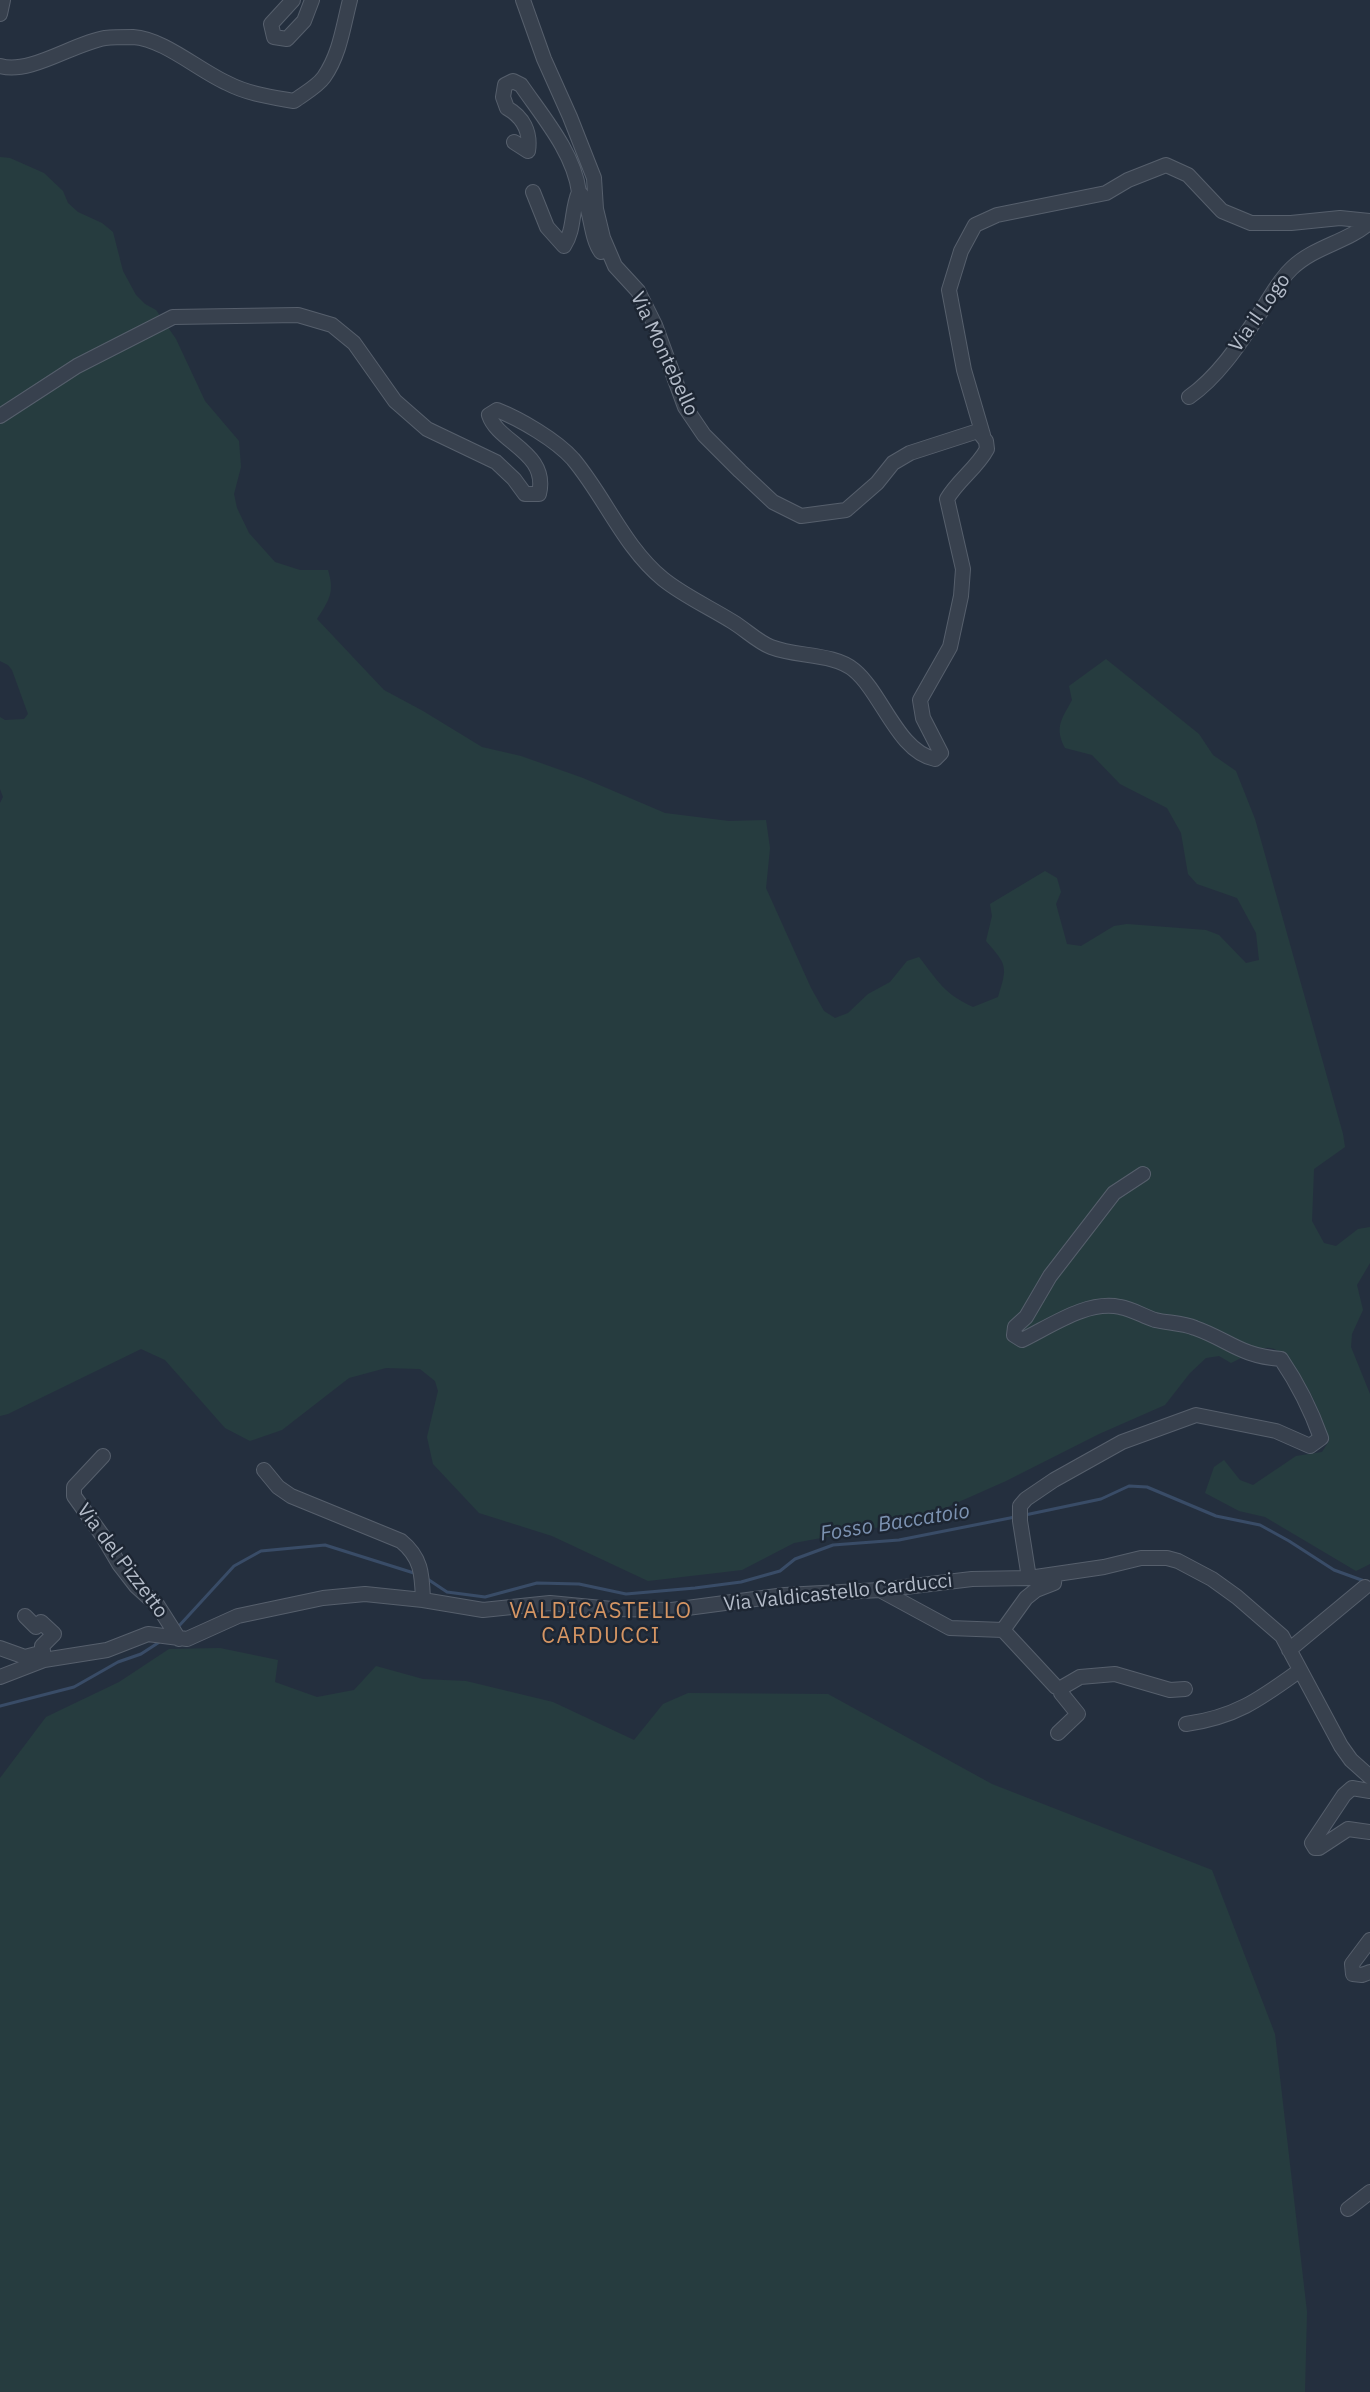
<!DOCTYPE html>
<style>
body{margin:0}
canvas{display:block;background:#242f3e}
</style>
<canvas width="1370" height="2392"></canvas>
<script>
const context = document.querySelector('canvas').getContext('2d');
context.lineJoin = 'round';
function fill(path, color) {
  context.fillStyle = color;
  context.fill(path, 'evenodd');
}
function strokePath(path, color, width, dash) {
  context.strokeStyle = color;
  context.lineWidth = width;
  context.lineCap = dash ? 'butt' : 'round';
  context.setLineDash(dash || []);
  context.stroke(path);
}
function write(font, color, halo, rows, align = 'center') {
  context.font = font + ' "IBM Plex Sans",sans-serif';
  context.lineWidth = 5;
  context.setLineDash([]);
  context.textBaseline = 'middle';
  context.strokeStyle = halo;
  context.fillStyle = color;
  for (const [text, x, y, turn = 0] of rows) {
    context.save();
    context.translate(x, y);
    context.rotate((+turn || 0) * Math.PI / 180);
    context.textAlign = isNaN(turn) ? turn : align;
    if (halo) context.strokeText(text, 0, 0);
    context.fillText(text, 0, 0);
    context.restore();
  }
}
fill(new Path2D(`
 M0 157 10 158 44 173 63 191 68 203 78 212 102 223 113 232 123 271 136 295 145 304 156 310 176 339 205 401 239 441 241 467 234 494 237 508 249 533 275 562 300 570H328C335 593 329 600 317 619L384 690 423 711 482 747 521 756 583 778 665 813 729 821 766 820 770 848 766 888 811 988 824 1011 835 1018 848 1013 868 994 890 982 907 961 919 957C938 981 944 994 973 1007L998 997C1008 966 1007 965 986 941L992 916 990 904 1045 871 1057 878 1061 892 1056 904 1067 944 1081 946 1114 926 1127 924 1206 930 1219 935 1246 963 1259 960 1256 933 1237 898 1197 884 1188 874 1181 833 1167 808 1120 784 1092 755 1065 748C1054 727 1062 719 1072 700L1069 686 1106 659 1199 734 1213 755 1236 771 1255 819 1343 1134 1345 1147 1314 1169 1312 1221 1324 1243 1336 1246 1358 1229 1370 1227V1263L1357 1285 1363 1310 1352 1334 1351 1347 1370 1394V1564L1356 1571 1265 1517 1239 1511 1205 1493 1214 1467 1224 1460 1240 1480 1253 1485 1296 1456 1322 1452 1329 1441C1325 1419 1292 1344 1266 1348 1255 1350 1242 1358 1231 1363L1219 1356 1206 1358 1190 1373 1165 1405 1099 1434 1006 1481 918 1520 794 1543 742 1570 648 1581 552 1536 479 1513 433 1464 427 1437 438 1391 435 1381 420 1369 386 1368 349 1378 282 1430 250 1441 225 1428 165 1360 141 1349 8 1414 0 1416V803L3 797 0 789V717L5 720 24 719 28 714 12 670 8 665 0 661Z
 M220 1648 278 1660 275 1682 317 1697 354 1690 376 1666 423 1679 466 1681 553 1702 634 1740 663 1704 688 1693 828 1694 992 1784 1212 1870 1275 2034 1307 2312 1305 2392H0V1778L46 1717 119 1682 169 1649Z`), '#263c3f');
strokePath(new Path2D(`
 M1025 1515 1101 1499 1129 1486 1147 1487 1216 1516 1260 1525 1289 1541 1334 1570 1367 1582
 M426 1578 447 1592 485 1597 537 1583 579 1584 626 1594 695 1588 741 1582 780 1571 795 1559 833 1545 899 1540 1015 1517
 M178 1627 234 1566 261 1551 325 1545 417 1574
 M0 1706 74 1687 118 1662 141 1654 161 1641`), '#394c67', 3);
const minor = new Path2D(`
 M293 0 271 24 274 37 287 39 304 21 312 0
 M0 14 3 0
 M0 66C30 75 74 43 105 38 114 37 125 37 133 37 164 39 198 70 227 83 248 94 271 97 294 101 303 94 317 87 324 77 340 54 343 27 350 0
 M514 142 528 151C531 132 523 117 507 108L503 97 505 85 513 81 521 85C543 117 574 153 579 192 592 203 589 236 601 252
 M533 192 547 227 564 246C575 229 571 210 579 192
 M1189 397C1219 376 1240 343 1260 313 1270 298 1278 281 1292 268 1315 246 1348 242 1370 222
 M0 416 77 366 173 317 298 315 332 325 354 343 395 401 427 429 496 462 514 479 525 494H539C549 452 498 443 489 415L497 410C520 419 556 440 573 459 605 497 624 547 663 579 684 596 711 608 733 622 746 630 758 642 771 647 796 657 834 653 854 670 882 693 898 752 935 759L941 753 923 718 920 700 950 647 961 596 963 569 947 499C958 480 977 468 987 449L986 441 978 431 910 453 893 463 877 483 846 510 801 516 773 502 740 471 704 435 685 407 655 325 638 291 615 266 603 238 596 209 594 178 570 117 544 59 523 0
 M983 435 964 370 949 290 961 251 975 225 997 215 1106 193 1128 180 1166 165 1188 175 1222 211 1251 223H1291L1340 218 1370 221
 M103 1456 74 1487V1496L102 1535 119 1564 136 1586 158 1606 179 1639
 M264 1470 278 1487 291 1496 401 1541C422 1558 422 1575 423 1600
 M1029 1578 1020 1521V1506L1026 1499 1054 1480 1122 1442 1196 1415 1276 1431 1310 1446 1321 1438C1311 1410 1298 1384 1281 1359 1240 1356 1229 1340 1195 1328 1183 1323 1168 1323 1155 1320 1143 1316 1132 1309 1120 1307 1087 1300 1051 1326 1022 1340L1014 1335 1015 1327 1026 1317 1050 1276 1114 1193 1143 1174
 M880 1590 950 1628 1003 1630 1056 1687 1061 1688 1080 1677 1115 1674 1170 1690 1185 1689
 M25 1616 36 1627 41 1622 54 1634 42 1646 43 1651 40 1653
 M1003 1630 1026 1598 1036 1590 1054 1583 1055 1574
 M0 1648 25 1657 40 1653
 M1289 1650 1365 1587
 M0 1677 44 1660 107 1650 148 1634 187 1639 238 1616 323 1598 365 1594 423 1600 483 1610 550 1603 612 1609 672 1610 785 1595 880 1590 972 1579 1029 1578 1104 1567 1141 1558H1167L1178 1561 1212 1579 1237 1597 1282 1636 1341 1746 1351 1760 1370 1777
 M1186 1724C1236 1717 1260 1699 1299 1671
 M1058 1733 1078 1714 1061 1693V1688
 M1370 1791 1352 1788 1344 1795 1312 1843 1315 1848H1319L1348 1829 1370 1832
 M1370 1940 1352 1964 1353 1974 1362 1975 1370 1972
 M1348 2209 1370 2192`);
strokePath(minor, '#565f6c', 16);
strokePath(minor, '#38414e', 14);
write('20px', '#b4bcc9', '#1d2633', [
 ["Via il Logo",1260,313,-55],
 ["Via Montebello",664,354,65],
 ["Via del Pizzetto",122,1561,53],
 ["Via Valdicastello Carducci",838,1593,-6]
]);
write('italic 21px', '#7c92b1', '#1d2633', [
 ["Fosso Baccatoio",895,1523,-9]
]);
context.letterSpacing = '1.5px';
write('22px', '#d59563', '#1d2633', [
 ["VALDICASTELLO",601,1612],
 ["CARDUCCI",601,1637]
]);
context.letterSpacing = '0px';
</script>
